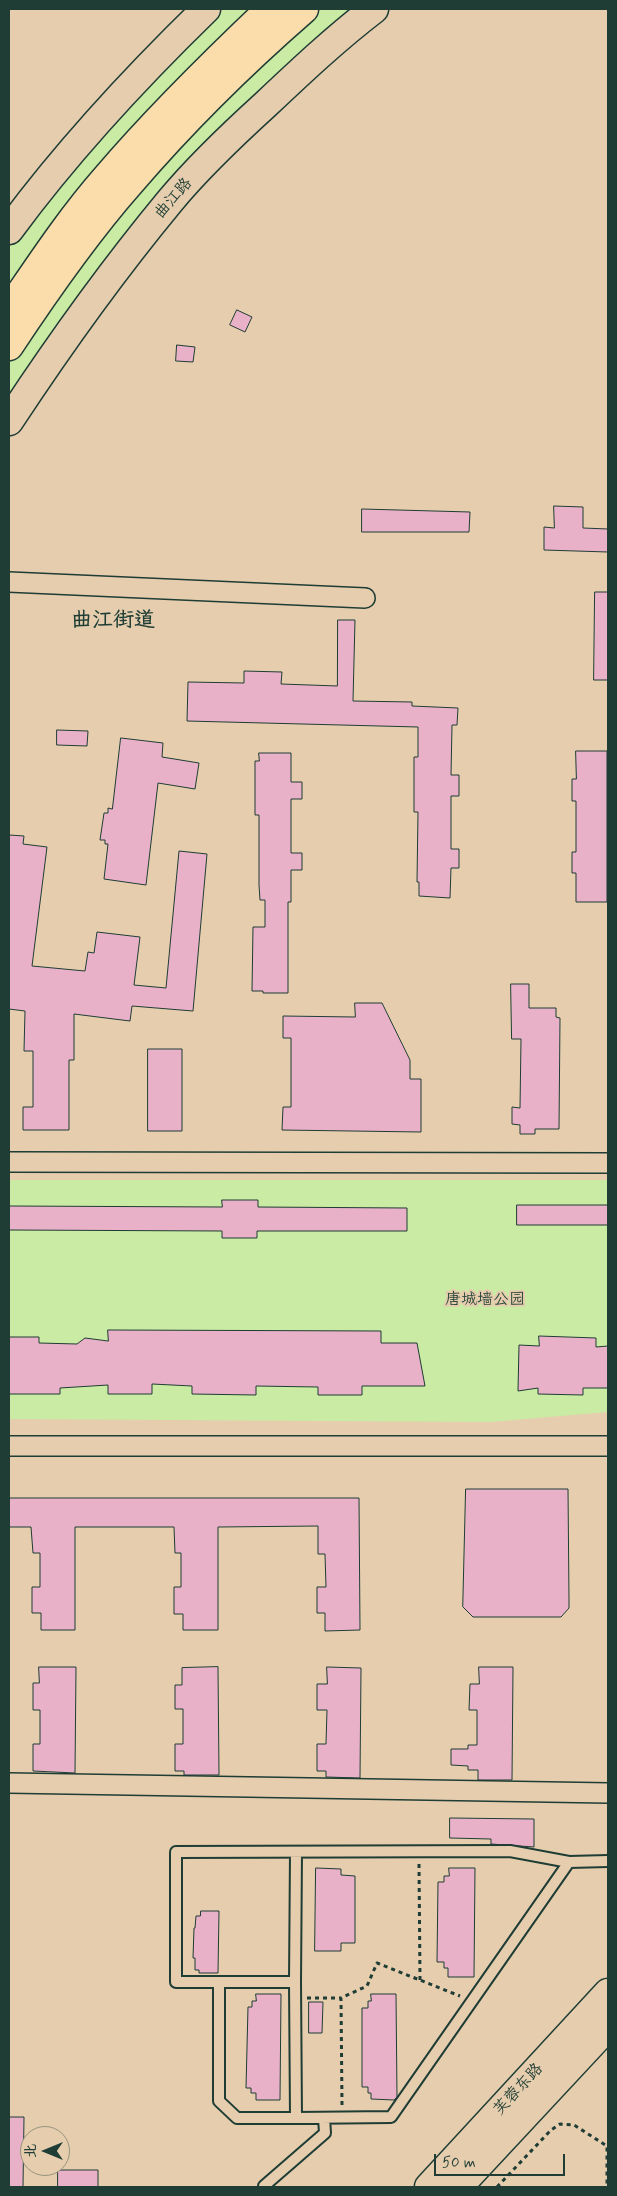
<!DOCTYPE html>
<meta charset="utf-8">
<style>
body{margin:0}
#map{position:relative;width:617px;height:2196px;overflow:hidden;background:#e5cdae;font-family:Mynerve,"LXGW WenKai TC",sans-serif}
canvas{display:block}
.frame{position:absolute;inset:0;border:10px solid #1f3d34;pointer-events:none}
.north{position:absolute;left:20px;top:2126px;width:50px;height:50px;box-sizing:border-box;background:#e5cdae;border:1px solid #96937d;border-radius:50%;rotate:270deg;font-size:14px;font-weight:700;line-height:20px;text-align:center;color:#1f3d34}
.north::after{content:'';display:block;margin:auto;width:18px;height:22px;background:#1f3d34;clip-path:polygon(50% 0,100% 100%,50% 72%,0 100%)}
.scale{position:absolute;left:434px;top:2154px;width:131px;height:22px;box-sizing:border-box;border:2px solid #1f3d34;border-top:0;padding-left:6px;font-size:15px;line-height:18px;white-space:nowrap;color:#1f3d34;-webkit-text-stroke:4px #e5cdae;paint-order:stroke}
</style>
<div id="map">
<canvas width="617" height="2196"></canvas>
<div class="frame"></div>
<div class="north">北</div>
<div class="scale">50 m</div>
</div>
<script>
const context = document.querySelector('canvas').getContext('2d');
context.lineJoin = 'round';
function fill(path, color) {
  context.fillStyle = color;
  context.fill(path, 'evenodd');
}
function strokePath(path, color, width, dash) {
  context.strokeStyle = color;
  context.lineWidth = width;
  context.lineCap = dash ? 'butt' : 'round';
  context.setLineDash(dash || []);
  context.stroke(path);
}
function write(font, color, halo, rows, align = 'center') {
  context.font = font + ' Mynerve,"LXGW WenKai TC",sans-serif';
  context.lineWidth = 4;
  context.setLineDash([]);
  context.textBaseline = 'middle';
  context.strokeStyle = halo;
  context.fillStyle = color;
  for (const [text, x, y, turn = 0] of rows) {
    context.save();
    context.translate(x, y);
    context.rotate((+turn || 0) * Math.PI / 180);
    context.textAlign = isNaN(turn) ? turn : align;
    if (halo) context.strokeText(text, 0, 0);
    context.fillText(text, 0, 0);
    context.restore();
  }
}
fill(new Path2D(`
 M224 9H255L51 229 9 286V248L32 217 70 169 169 61Z
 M322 9H357L9 403V362L64 282 157 169 281 43Z
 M9 1180H608V1412L490 1422 9 1419Z`), '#caeba3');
const building = new Path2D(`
 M237 310 252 317 245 332 230 325Z
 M177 345 195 347 193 362 176 361Z
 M554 506 583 507V528L608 529V552L544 550V527L554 528Z
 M362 509 470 512 469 532H362Z
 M595 592H608V680H594Z
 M338 620H355L353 701 412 702V706L458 708 457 725H452L451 775H459V796H451V849H459V868H451L450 898 419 896V882H417L418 812H414V757H418V727L187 721 188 682 244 683V671L282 672 281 684 337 686Z
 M57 730 88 731 87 746 57 745Z
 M121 738 163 743 162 757 199 763 195 789 158 783 146 885 104 879 108 844H105V840H100L104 813H108V808L112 809Z
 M576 751H607V902H576V873H572V852H576V801H572V779H576Z
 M259 753H291V782H302V799H291V853H302V870H291V902H288V993H263V991H252L253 927H265V900H260L259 885V815H255V761H259Z
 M9 835 24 836 23 844 47 847 32 966 85 971 88 952 94 953 97 932 140 937 134 985 166 988 179 851 207 854 193 1011 132 1006 130 1021 74 1014V1060H69V1130H23V1107H33V1051H24L25 1011 9 1009Z
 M511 984H529V1008H556V1017L560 1018 559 1129H535V1134H520V1125L512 1124V1107L520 1108 521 1039H512Z
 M355 1003H382L410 1060V1079H421V1132L282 1130 283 1107H291V1038H283V1016L355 1017Z
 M148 1049H182V1131H148Z
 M222 1200H258V1207L407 1208V1231H257V1238H222V1231L9 1230V1206L222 1207Z
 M517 1205H608V1225H517Z
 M108 1330 381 1331V1343H417L425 1386H362V1395H318V1387L256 1386V1395L192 1394V1386L152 1384V1394H108V1385L60 1388V1394H9V1337H39V1343L77 1344 85 1338 108 1341Z
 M539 1336 596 1338V1347L608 1346V1388H583V1395L538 1394V1388L518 1391 519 1345 539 1346Z
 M466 1489H568L569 1600V1608L561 1617H473L463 1607Z
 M9 1498H359L360 1630 325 1631V1613H317V1587H326L325 1554H318V1526L218 1527V1630H183V1614H174V1587H181V1553H175L174 1527H75V1630H41V1613H32V1587H40V1553H33L31 1527H9Z
 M39 1667H76L75 1773 33 1771V1744H40V1710H33V1683H39Z
 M218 1667 219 1775H184V1771H175V1744H183V1709H175V1685H182V1668Z
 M327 1667 361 1668 360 1778 326 1777V1771H317V1744H326L327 1710H317V1684H327Z
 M479 1667H513L512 1780H478V1770H468V1766L451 1765V1749H468V1745H477V1710H469L470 1684H479Z
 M450 1818 534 1819V1847L491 1844V1839L450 1838Z
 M316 1868 341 1869V1875L355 1876V1943H341V1951H315Z
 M449 1868H475L474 1977H448V1968H444V1962H437L438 1882H444V1876H449Z
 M201 1911H219L218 1973H199V1970H195V1958H193L194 1928H195L196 1916H200Z
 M256 1994H281L280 2100H256V2093H251V2088H246L248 2007H252V2001H256Z
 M371 1994H396L397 2097 394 2100 371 2099V2093H368V2087H362V2008H368V2001H371Z
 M309 2002H323L322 2033H309Z
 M9 2117H24L23 2187H9Z
 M58 2170H98V2187H58Z`);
fill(building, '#e8b1c7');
strokePath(building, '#1f3d34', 1);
const service = new Path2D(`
 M569 1862 391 2117 296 2118 295 1982H176V1852L510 1851 569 1862 608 1861
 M219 1982V2101L237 2118H296
 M295 1982 296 1852
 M264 2186 325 2133 324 2118`);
const minor = new Path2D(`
 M9 582 365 598
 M9 1162 608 1163
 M9 1446H608
 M9 1783 608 1793`);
const secondary = new Path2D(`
 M9 230C68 150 135 78 206 9
 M9 421C59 345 112 271 170 201 199 166 233 134 266 104 301 71 336 38 374 9
 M429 2187 608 1993
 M458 2187 608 2026`);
const trunk = new Path2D(`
 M9 310C40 265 70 219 106 178 157 118 213 63 270 9
 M9 346C46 290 85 234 129 184 183 121 242 63 304 9`);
strokePath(service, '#1f3d34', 14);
strokePath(minor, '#1f3d34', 22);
strokePath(secondary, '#1f3d34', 31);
strokePath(trunk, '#1f3d34', 31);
strokePath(new Path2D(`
 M419 1864 420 1980
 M307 1998H341
 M342 2105 341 1998 367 1986 377 1963 460 1996
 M497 2187 551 2130 560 2124 574 2125 607 2146V2187`), '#1f3d34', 3, [4, 4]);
strokePath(service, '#e5cdae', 10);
strokePath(minor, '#e5cdae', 19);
strokePath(secondary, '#e5cdae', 28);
strokePath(trunk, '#faddab', 28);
write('16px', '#1f3d34', '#e5cdae', [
 ["曲江路",174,199,-49],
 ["芙蓉东路",519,2090,-47]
]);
write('16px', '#28463a', '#e5cdae', [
 ["唐城墙公园",485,1301]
]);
write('bold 21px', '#1f3d34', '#e5cdae', [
 ["曲江街道",113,622]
]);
</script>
